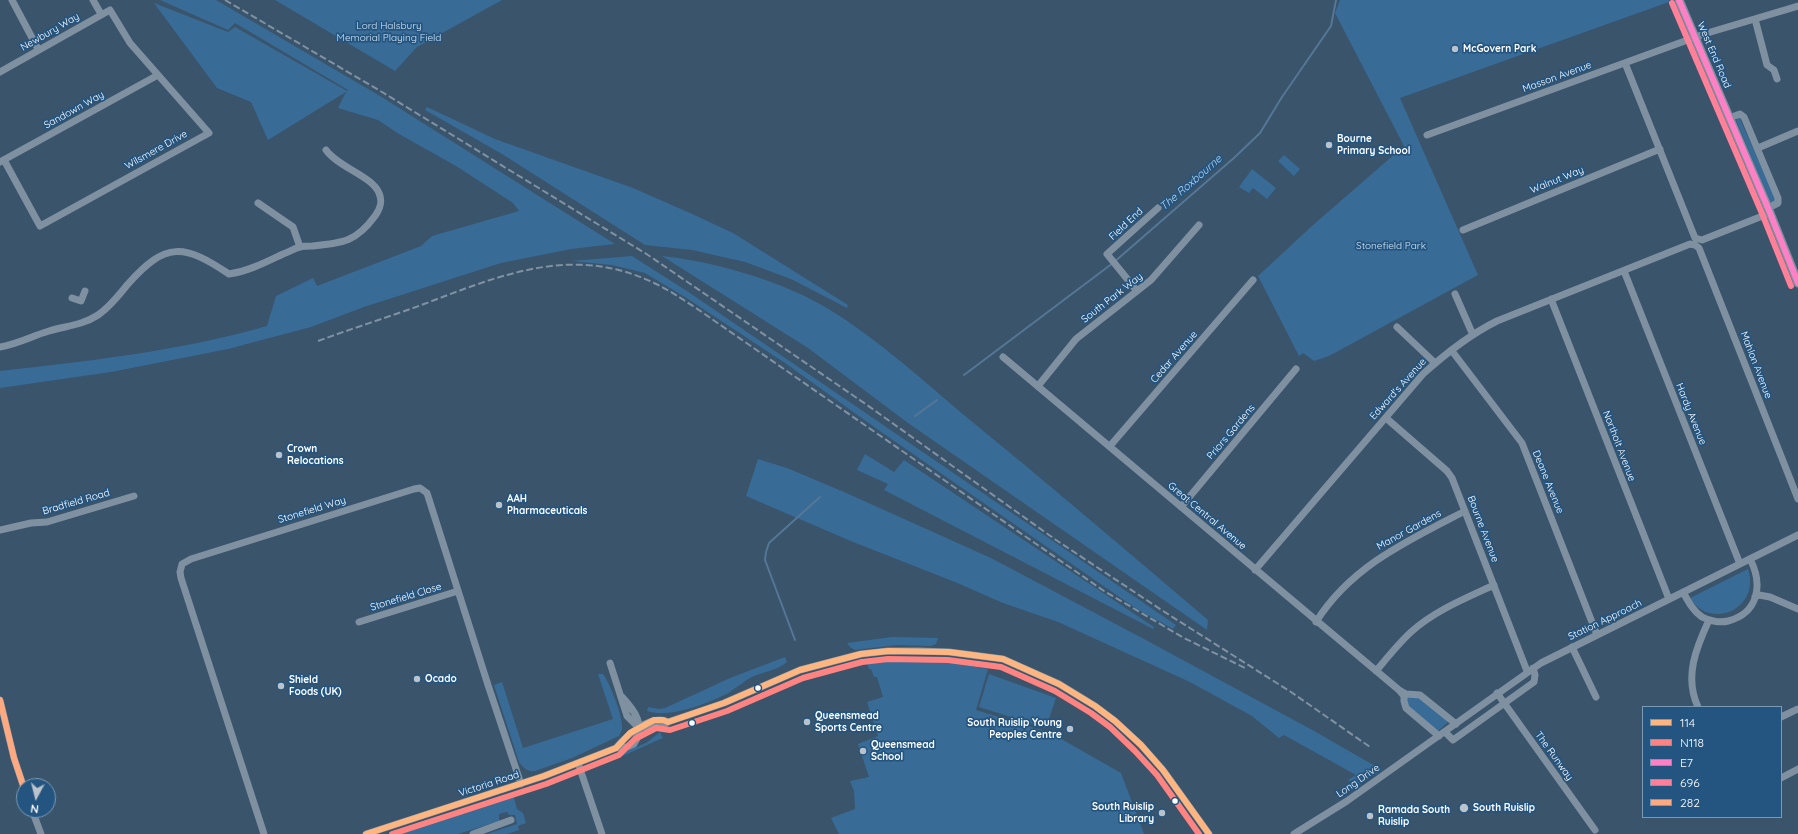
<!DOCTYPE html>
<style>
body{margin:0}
#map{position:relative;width:1798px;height:834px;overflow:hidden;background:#39546b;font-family:Quicksand,sans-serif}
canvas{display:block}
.legend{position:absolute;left:1642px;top:706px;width:140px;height:112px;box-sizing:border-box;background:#245580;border:1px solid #7c99b3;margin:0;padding:5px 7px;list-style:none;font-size:12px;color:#fff}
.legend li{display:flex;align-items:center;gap:8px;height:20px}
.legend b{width:20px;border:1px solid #7c99b3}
.north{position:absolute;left:16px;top:778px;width:40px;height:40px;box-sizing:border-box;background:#245580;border:1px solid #7c99b3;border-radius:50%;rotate:187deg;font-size:11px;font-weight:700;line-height:16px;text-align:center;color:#fff}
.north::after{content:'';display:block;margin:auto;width:14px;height:18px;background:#bac3cb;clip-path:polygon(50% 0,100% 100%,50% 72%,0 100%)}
</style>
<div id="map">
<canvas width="1798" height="834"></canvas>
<ul class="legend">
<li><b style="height:5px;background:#ffb580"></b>114</li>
<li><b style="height:5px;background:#ff8380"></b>N118</li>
<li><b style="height:5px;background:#ff80c5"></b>E7</li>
<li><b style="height:5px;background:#ff8098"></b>696</li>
<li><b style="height:5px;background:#ffa980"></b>282</li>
</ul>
<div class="north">N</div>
</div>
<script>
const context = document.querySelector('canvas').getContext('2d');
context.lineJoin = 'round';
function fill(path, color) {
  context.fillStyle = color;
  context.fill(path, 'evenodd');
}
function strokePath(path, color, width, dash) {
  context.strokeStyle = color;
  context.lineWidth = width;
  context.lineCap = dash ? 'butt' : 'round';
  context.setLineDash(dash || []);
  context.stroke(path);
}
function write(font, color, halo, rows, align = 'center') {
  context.font = font + ' Quicksand,sans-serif';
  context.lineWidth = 3.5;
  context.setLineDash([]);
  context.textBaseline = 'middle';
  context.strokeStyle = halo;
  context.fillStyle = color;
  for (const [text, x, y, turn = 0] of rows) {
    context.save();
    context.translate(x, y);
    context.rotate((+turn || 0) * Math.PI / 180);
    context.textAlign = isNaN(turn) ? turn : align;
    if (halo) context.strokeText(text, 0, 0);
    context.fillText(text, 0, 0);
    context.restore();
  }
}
fill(new Path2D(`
 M160 0H216L380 96 615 244 571 249 501 263 364 307 311 327 228 349 111 372 0 388V371C89 361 180 351 267 326L276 296 313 278 317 286 421 246 432 236 519 211 513 203 456 166 399 134 378 120 338 108 346 92 268 140 251 102 217 88 154 3 228 32 235 27 347 91 348 90 235 23 228 30Z
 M275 0H502L417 47 395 71Z
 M1340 0H1669V2L1400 98 1478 275 1329 356 1314 361 1303 353 1299 356 1258 276 1313 225 1404 146 1335 13Z
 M427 107 495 139 633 188 690 213 733 233 848 305 847 308 791 279 745 262 692 250 645 245 502 154 425 110Z
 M1739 117 1775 197V202H1770L1736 120Z
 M1284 155 1300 169 1294 176 1278 161Z
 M1252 169 1276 188 1267 199 1253 188 1249 193 1239 187Z
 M632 256 690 293 1176 625 1173 629 1137 609 1102 585 877 429 785 363 685 297 645 273 612 265 571 261Z
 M662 256C711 261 775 279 818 303 870 332 919 377 964 415 1046 482 1127 551 1208 620L1207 630 908 423 808 348Z
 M865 454 894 472 904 460 1154 627 1153 629 884 490 888 484 857 470Z
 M758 459 787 468 844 492 991 558 1144 639 1316 732 1382 770 1359 785 1348 780 1356 775 1284 735 1279 738 1252 716 1190 682 1058 622 1003 603 955 582 853 542 746 496Z
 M1748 569C1761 609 1710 631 1690 598Z
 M892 637 938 638 936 644 931 646 897 645 855 650 850 647 847 643Z
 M785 657 787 662C775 672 763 671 750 678 743 682 737 687 730 692 710 703 669 719 647 711L648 707 659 709 665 708 730 678Z
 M881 660H938L988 669 976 710 1051 733 1121 773 1144 834H839L831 818 855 809 854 791 850 781 869 777 858 744 878 736 867 702 883 697 877 677H874L871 669H869L867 664 826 673V671Z
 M598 674H603C610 683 624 719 622 730 621 732 620 734 619 736L572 758 535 771C528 772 523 768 519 762L494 685 502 682 523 748 613 719Z
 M989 674 1056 698 1046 728 979 707Z
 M1407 697 1419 698 1447 720 1448 722 1438 731 1412 712 1406 702Z
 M660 732 663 738 618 758 617 755 646 743Z
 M513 794 517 809 523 813 526 823 518 826 519 830 507 834H487L517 824 515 815H509L507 812 499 814V821L458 834H394Z`), '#396b97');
strokePath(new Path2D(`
 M964 375 1113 263 1235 157 1260 133 1282 97 1331 26 1336 0
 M915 416 937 400
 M795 640 765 560 766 552 769 543 820 497`), '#557795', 2);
strokePath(new Path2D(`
 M12 0 38 49
 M93 0 101 14
 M1755 19 1767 65 1774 70 1777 79
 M1625 63 1695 238 1702 240 1770 213
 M0 72 110 10 130 43 209 133 40 226 4 160
 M1729 118 1740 114 1744 117 1778 198V203L1768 208
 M1427 135 1704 34 1798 6
 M1758 148 1798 131
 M0 162 158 75
 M258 203 293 227 300 247
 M1463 230 1660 149
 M1624 271 1740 564
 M1137 291 1107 254 1158 208
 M1455 294 1473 335
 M72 298 81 301 85 291
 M1551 299 1669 599
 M1397 327 1435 363
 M0 347C18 344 32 336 49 331 66 326 83 325 98 315 110 307 119 295 128 284 166 241 184 244 229 274 249 271 266 262 283 254 289 252 295 248 300 247 304 246 309 246 312 246 343 243 356 242 375 216 380 209 383 202 379 193 372 176 338 167 326 150
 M1452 351 1522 443 1597 635
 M1003 357 1399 690
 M1038 386 1076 339 1151 280 1199 225
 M1386 418 1447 471 1452 478 1527 671
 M1110 446 1253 280
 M1181 507 1296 369
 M0 530 31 523 47 522 134 496
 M1255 570 1423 374C1444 355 1471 334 1497 321L1690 244 1695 245 1699 248 1798 499
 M1683 592C1688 601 1693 611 1702 617 1709 621 1720 623 1728 621 1759 613 1763 584 1750 559
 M1755 597 1759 595 1770 597 1798 609
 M359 622 458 591
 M1316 622C1351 566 1409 540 1465 511
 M1572 647 1596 697
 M610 663 627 716 639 728
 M1376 671C1387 658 1398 644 1411 632 1434 611 1466 598 1494 585
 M1497 693 1595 830
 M0 700 14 758 24 788
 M1698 707C1684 677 1696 648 1709 620
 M1781 717 1798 709
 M640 728 660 727 668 722 724 703 800 670 861 654 888 651H919L949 652 1003 659 1059 684 1095 706 1115 721 1141 745 1163 770 1209 834
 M1445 732 1453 740 1534 682 1535 675 1533 668
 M1439 736 1406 708 1404 701V696L1399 690 1406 694 1420 695 1456 724
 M616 748C626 736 651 713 668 722
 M578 763 602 834
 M1781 778 1798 769
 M32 810 41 834
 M264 834 181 578 180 572 182 564 191 559 414 489 420 488 427 493 488 685 521 784
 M366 834 544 776 616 748 627 747 634 744C646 725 635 711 622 697
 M473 834 511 820
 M1294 834 1347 801 1541 663 1798 535`), '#7f91a1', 7);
strokePath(new Path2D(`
 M1679 0 1768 208 1798 283`), '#7d90a0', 9);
strokePath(new Path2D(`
 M225 0 382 92 648 255 867 405 1056 540 1163 611 1291 692 1370 747
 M318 341C353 328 389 317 424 304 501 275 573 244 654 283 669 290 682 299 696 308L1104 591 1184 638 1247 669`), '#8091a1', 2, [7, 3]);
strokePath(new Path2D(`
 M366 834 544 776 616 748 630 733 654 720H663L668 722 724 703 800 670 861 654 888 651 949 652 1003 659 1059 684 1095 706 1115 721 1141 745 1163 770 1209 834`), '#ffb580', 6);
strokePath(new Path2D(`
 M392 834 546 784 619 755 635 739 656 728 670 730 727 711 803 678 862 662 888 659 948 660 1001 667 1055 691 1091 713 1110 727 1135 751 1157 775 1199 834`), '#ff8380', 6);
strokePath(new Path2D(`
 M1679 0 1768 208 1798 283`), '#ff80c5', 6);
strokePath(new Path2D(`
 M1672 3 1761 211 1791 286`), '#ff8098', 6);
strokePath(new Path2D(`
 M0 700 14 758 24 788`), '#ffa980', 6);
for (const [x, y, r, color] of [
 [1455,49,4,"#bac3cb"],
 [1329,145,4,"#bac3cb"],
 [279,455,4,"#bac3cb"],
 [499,505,4,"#bac3cb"],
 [417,679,4,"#bac3cb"],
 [281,686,4,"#bac3cb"],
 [758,688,3.5,"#fff"],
 [807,722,4,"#bac3cb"],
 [692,723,3.5,"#fff"],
 [1070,729,4,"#bac3cb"],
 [863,751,4,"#bac3cb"],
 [1175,801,3.5,"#fff"],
 [1464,808,5,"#bac3cb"],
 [1162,813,4,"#bac3cb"],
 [1370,816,4,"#bac3cb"]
]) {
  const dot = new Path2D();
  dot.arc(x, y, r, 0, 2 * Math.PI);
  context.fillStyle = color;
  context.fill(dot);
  strokePath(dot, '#245580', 1.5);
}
write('10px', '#cee4f5', '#245580', [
 ["Lord Halsbury",389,26],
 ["Memorial Playing Field",389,38],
 ["Stonefield Park",1391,246]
]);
write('10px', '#fff', '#245580', [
 ["Newbury Way",50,32,-30],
 ["West End Road",1714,55,67],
 ["Masson Avenue",1557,77,-20],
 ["Sandown Way",74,110,-29],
 ["Wilsmere Drive",156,150,-29],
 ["Walnut Way",1557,180,-22],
 ["Field End",1126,224,-43],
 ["South Park Way",1112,298,-38],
 ["Cedar Avenue",1174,357,-49],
 ["Mahlon Avenue",1756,365,69],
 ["Edward's Avenue",1398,389,-48],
 ["Hardy Avenue",1691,414,68],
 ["Priors Gardens",1231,432,-50],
 ["Northolt Avenue",1619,446,69],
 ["Deane Avenue",1548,482,68],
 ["Bradfield Road",76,502,-16],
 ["Stonefield Way",312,510,-17],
 ["Great Central Avenue",1207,516,40],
 ["Bourne Avenue",1483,529,69],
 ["Manor Gardens",1409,530,-29],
 ["Stonefield Close",406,597,-17],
 ["Station Approach",1605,620,-26],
 ["The Runway",1554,756,54],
 ["Long Drive",1358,781,-35],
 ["Victoria Road",489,784,-18]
]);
write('bold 10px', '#fff', '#245580', [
 ["McGovern Park",1463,49],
 ["Bourne",1337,139],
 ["Primary School",1337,151],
 ["Crown",287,449],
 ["Relocations",287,461],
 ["AAH",507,499],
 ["Pharmaceuticals",507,511],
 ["Ocado",425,679],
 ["Shield",289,680],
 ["Foods (UK)",289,692],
 ["Queensmead",815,716],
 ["Sports Centre",815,728],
 ["South Ruislip Young",1062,723,"right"],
 ["Peoples Centre",1062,735,"right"],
 ["Queensmead",871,745],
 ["School",871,757],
 ["South Ruislip",1154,807,"right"],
 ["Library",1154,819,"right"],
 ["South Ruislip",1473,808],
 ["Ramada South",1378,810],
 ["Ruislip",1378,822]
], 'left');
write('italic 11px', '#b6d5ee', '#245580', [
 ["The Roxbourne",1191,183,-41]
]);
</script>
